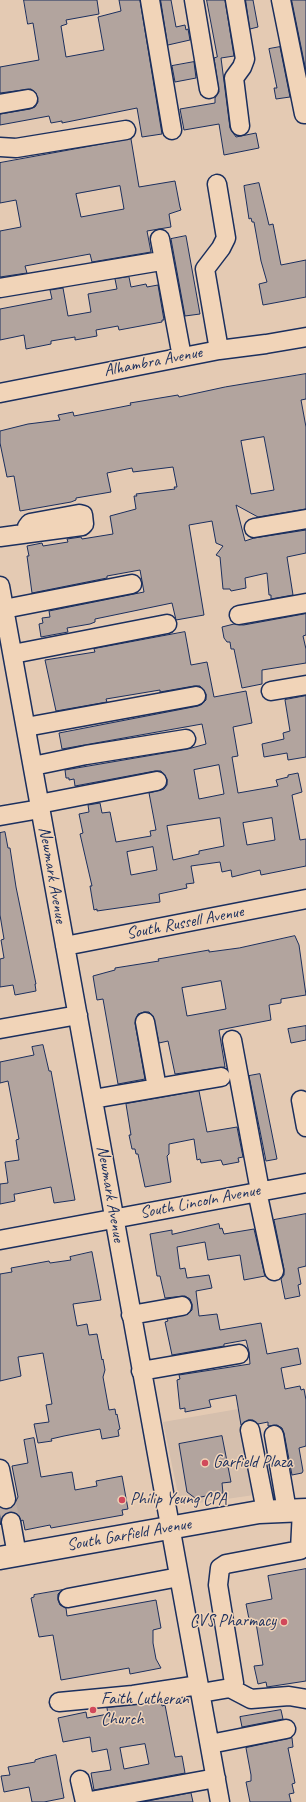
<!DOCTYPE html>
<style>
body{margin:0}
canvas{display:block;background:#e4cab3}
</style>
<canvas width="306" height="1802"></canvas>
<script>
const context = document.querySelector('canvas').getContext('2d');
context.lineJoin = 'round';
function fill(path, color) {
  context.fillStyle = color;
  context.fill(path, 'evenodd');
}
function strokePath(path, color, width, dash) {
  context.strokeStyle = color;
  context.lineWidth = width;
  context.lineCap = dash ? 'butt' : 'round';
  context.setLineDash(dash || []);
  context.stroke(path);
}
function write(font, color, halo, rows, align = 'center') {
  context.font = font + ' Caveat,sans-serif';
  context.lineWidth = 3;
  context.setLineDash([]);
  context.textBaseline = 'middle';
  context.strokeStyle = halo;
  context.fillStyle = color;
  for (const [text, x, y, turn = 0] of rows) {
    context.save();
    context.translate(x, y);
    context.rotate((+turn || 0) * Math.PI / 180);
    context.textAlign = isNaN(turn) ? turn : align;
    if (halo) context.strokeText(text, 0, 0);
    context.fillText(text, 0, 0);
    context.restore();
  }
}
fill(new Path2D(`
 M238 1409 254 1495 192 1504 179 1499 163 1422Z`), '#d5bfad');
const building = new Path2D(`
 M24 0H97L99 14 66 20 67 24 61 26 66 57 104 50 98 17 121 11 119 0H140L162 134 142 137 137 108 62 123V121L51 123 49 116 0 125V114L30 109 35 107 38 102 36 93 31 89 0 93V67L39 60 33 23 28 24Z
 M161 0H171L176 27 185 25 186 30 188 29 190 40 168 45Z
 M207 0H225L234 56 221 58 230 128 236 137 256 133 259 148 224 155 219 124 184 130 180 109 215 103V98L219 92 214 58 217 57Z
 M246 0H253L258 27 250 29Z
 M292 0H306V71Z
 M280 47 290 97 276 99 274 88H277L269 49Z
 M194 62 196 78 175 82 172 66Z
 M131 139 139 187 175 181 180 207 181 210 169 214 171 227 147 231 151 252 92 262 90 254 25 266 27 273 0 277V231L21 227 16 200 0 203V163ZM120 186 124 209 81 217 76 194Z
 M259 183 269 225 273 224 281 265 306 260V297L263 305 259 284 267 282 261 261 254 222H252L251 218 249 219 244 186Z
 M186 236 200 314 185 316 171 239Z
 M129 277 131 287 146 284 147 287 158 285 164 320H162V322L119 330 118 326 96 330 97 336 75 340V337L51 341V344L26 349 24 335 0 340V309L52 299 50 290 63 288 68 316 91 312 88 294 117 289 115 279Z
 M306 374V399L301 400 306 427V509L258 517 236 505 245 541 254 538 306 530V553L287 557 293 595 271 599V595H269L267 573 245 578 246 588 231 591 230 589H223L220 557 216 555 223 546 216 543 212 521 189 525 204 615 176 620 172 603 95 619V622L90 624 67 628 68 632 41 637 39 624 43 623 42 618 50 617 49 611 144 592 140 570 107 576V578L32 593 27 556H29L27 546 42 543 43 546 68 542 67 539 81 537 82 539 113 534 110 516 136 509 134 496H137L136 494 175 489 174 487H177L173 467 133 472 132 468 107 473 111 492 76 498V500L71 502 20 511 14 476 7 477 0 443V431L28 424 60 420 58 415 73 412 74 416 121 407 131 405 130 403 178 395 179 397 188 395 225 387ZM264 437 274 490 251 494 241 441Z
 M306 614V635L303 636 306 649V663L262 670V684L242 688 234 649H231L230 642H227L224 638 222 627 234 624 243 625Z
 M185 632 191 665 207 662 214 697 246 691 252 723 233 727 238 756 232 757 238 793 278 786 276 780 288 777V775L298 773 302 792 292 795 300 840 306 839V866L261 875 260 870 232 877 231 870 222 872 220 862 191 866 194 883 186 884 187 888 159 894 160 902 97 911V909L94 910 90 886H92L80 834 83 833 79 814 89 812 88 805 100 803 102 813 110 812 116 842 151 836 150 831 156 830 149 793 164 789 167 785V779L161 771H155L75 786 74 779 69 780V778H66L65 770 188 749 206 744 202 724 62 749 59 733 198 706 202 704 206 700V694L200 686H194L160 692V690L106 699 107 702 56 711 45 660 95 652 94 649ZM219 765 224 794 199 799 194 770ZM220 818 224 846 199 851V854L173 860 167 826ZM272 818 275 840 247 845 243 823ZM153 847 157 870 131 875 127 852Z
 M306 696V757L288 760 287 753 264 757 262 744 284 739 283 733 290 731 285 700Z
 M5 832 8 848H10L16 887 36 984H35L36 991 15 995 13 985 0 987V959L4 958 1 940 4 939 0 915V833Z
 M295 936 299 945 306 995 281 999V1003L269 1005 271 1020 219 1030 225 1067 175 1074 168 1041 159 1043 153 1016 149 1012H144L138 1014 135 1023 145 1079 118 1084 103 999 97 1000 93 976 115 970V968L159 961 158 959 209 950V952L239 948ZM221 981 226 1009 187 1016 182 988Z
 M306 1026V1040L291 1043 288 1029Z
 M43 1045 49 1071H51L75 1200 54 1203 51 1187 16 1194H14L15 1201 0 1204V1184L8 1183 5 1162 19 1160 16 1140 19 1139 8 1081 0 1083V1062L34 1055 32 1047Z
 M260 1074 277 1159 266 1161 249 1076Z
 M199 1091 207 1132 237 1127 243 1157 238 1158 239 1162 223 1165 221 1160 201 1163 200 1159 197 1160 194 1139 169 1144V1154L167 1156 171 1182 145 1187 138 1154H136L135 1149H132L129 1135H131L126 1104Z
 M306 1214V1266L298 1268 301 1284 298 1285 300 1296 285 1299 281 1279 284 1275V1269L274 1220Z
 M219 1224 220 1229 222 1228 224 1234 254 1229 265 1276 244 1280 240 1255 208 1260 205 1242 177 1247 180 1269 185 1268 187 1278 209 1275 212 1288 196 1291 199 1316 217 1314 220 1330 261 1323 267 1354 298 1348 301 1364 281 1368 285 1389 300 1386 301 1390 304 1389 306 1400V1446L299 1448 303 1471 302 1473 292 1475 284 1433 282 1428 277 1425 268 1426V1422L258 1424 253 1420H248L241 1425 236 1395 209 1400 211 1407 185 1412V1408L180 1409 177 1380 180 1379 179 1375 250 1364 249 1352 246 1340 224 1344V1346L172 1355 165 1322 168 1321 167 1319 188 1314 192 1310V1304L190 1299 185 1296 165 1298 160 1276H157L150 1234 172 1230V1234Z
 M92 1252 101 1300 73 1304 77 1326 87 1324 89 1335 97 1334 102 1360 103 1359 105 1370 103 1377 109 1410 115 1409 116 1415 117 1414 120 1429 118 1430 119 1436 102 1439 100 1429 64 1436 51 1439 52 1441 38 1443 34 1424 49 1422 46 1405 52 1404 43 1353 18 1357 21 1376 0 1381V1274L12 1272 11 1268 49 1261 50 1263 71 1260 70 1257Z
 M222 1436 231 1482 222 1483 223 1493 195 1498 187 1492 179 1444Z
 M34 1438 41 1477 72 1472 75 1490 97 1486 96 1481 122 1476 128 1509 122 1510 123 1515 51 1528 50 1525 25 1530 23 1520 21 1521 19 1516 15 1512H10L4 1514 0 1525V1507L8 1509 13 1507 18 1497 12 1466 28 1463 24 1440Z
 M306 1569V1681L267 1687 266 1682 258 1684 254 1666 263 1665 256 1623 250 1624 246 1604 272 1599 268 1576Z
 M62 1590 58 1594V1600L60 1605 66 1608 67 1616 156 1600 161 1628 153 1630V1643L156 1659 161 1668 130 1674 129 1668 61 1680 53 1635 39 1637 31 1598 34 1597V1595Z
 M161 1701 162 1706 165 1705 175 1757 182 1756 185 1773 94 1790 91 1773 111 1770 107 1749 92 1752 90 1737 63 1742 58 1718 86 1712 87 1718 108 1714 107 1708ZM145 1744 149 1764 124 1769 120 1748Z
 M281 1710 283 1719 242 1727 240 1717Z
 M292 1738 293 1747 288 1748 295 1783 292 1784 294 1793 289 1794 291 1802H250L246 1782 251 1781V1775L246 1748Z
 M56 1755 64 1798 44 1802H32L29 1787 4 1792 1 1776 10 1775 8 1767 35 1762V1760L41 1758Z
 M191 1793 193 1802H143Z`);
fill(building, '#b2a49e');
strokePath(building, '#1b2f5e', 1);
strokePath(new Path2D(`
 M6 1499 11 1522`), '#bcaba2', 18, [18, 9]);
const minor = new Path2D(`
 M150 0 172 130
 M194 0 209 89
 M235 0 245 59 242 67 234 78 240 126
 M281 0 304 114H306
 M0 104 28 99
 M0 147 16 148 126 130
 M217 184 226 238 221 248 205 269 219 350
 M160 239 182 357
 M0 288 155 262
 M0 393 219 350 266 344 306 337
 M254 528 306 519
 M0 537 82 526 84 524 83 515 79 514 30 523 27 527 28 533
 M0 586 220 1802
 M4 609 132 584
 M239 615 306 603
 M13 654 167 624
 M271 691 306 685
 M26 727 196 696
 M33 766 86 755 186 739
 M39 804 157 781
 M0 816 40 809
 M65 946 306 899
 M145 1022 157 1088
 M0 1029 78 1015
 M232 1040 260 1191
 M93 1099 221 1077
 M301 1100 306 1127
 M257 1191 274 1271
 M0 1240 306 1183
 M131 1315 182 1306
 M141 1371 239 1354
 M250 1430 266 1511
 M274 1435 287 1511
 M0 1469 6 1499
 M11 1522 17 1555
 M68 1598 179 1577
 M230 1688 251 1699 289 1696 306 1699
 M201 1693 230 1688 234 1683 218 1585 220 1568 226 1564 300 1550 302 1510
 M59 1702 133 1695 199 1685
 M210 1744 286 1729
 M80 1780 85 1802 216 1778`);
const major = new Path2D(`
 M0 1558 259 1512 306 1510`);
strokePath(minor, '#1b2f5e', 21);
strokePath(major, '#1b2f5e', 25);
strokePath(minor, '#f1d4b8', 18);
strokePath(major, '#f1d4b8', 22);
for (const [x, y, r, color] of [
 [205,1463,4,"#d1495b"],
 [122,1500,4,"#d1495b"],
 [284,1622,4,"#d1495b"],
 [93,1710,4,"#d1495b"]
]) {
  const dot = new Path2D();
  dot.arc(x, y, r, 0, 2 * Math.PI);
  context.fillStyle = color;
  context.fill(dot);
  strokePath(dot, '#f1d4b8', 1.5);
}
write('17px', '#1b2f5e', '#f1d4b8', [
 ["Alhambra Avenue",153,362,-11],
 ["Newmark Avenue",52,875,80],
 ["South Russell Avenue",185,923,-11],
 ["Newmark Avenue",110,1194,80],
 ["South Lincoln Avenue",200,1202,-11],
 ["South Garfield Avenue",129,1535,-10]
]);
write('17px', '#1b2f5e', '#f1d4b8', [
 ["Garfield Plaza",213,1463],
 ["Philip Yeung CPA",130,1500],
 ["CVS Pharmacy",276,1622,"right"],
 ["Faith Lutheran",101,1700],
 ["Church",101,1720]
], 'left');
</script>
